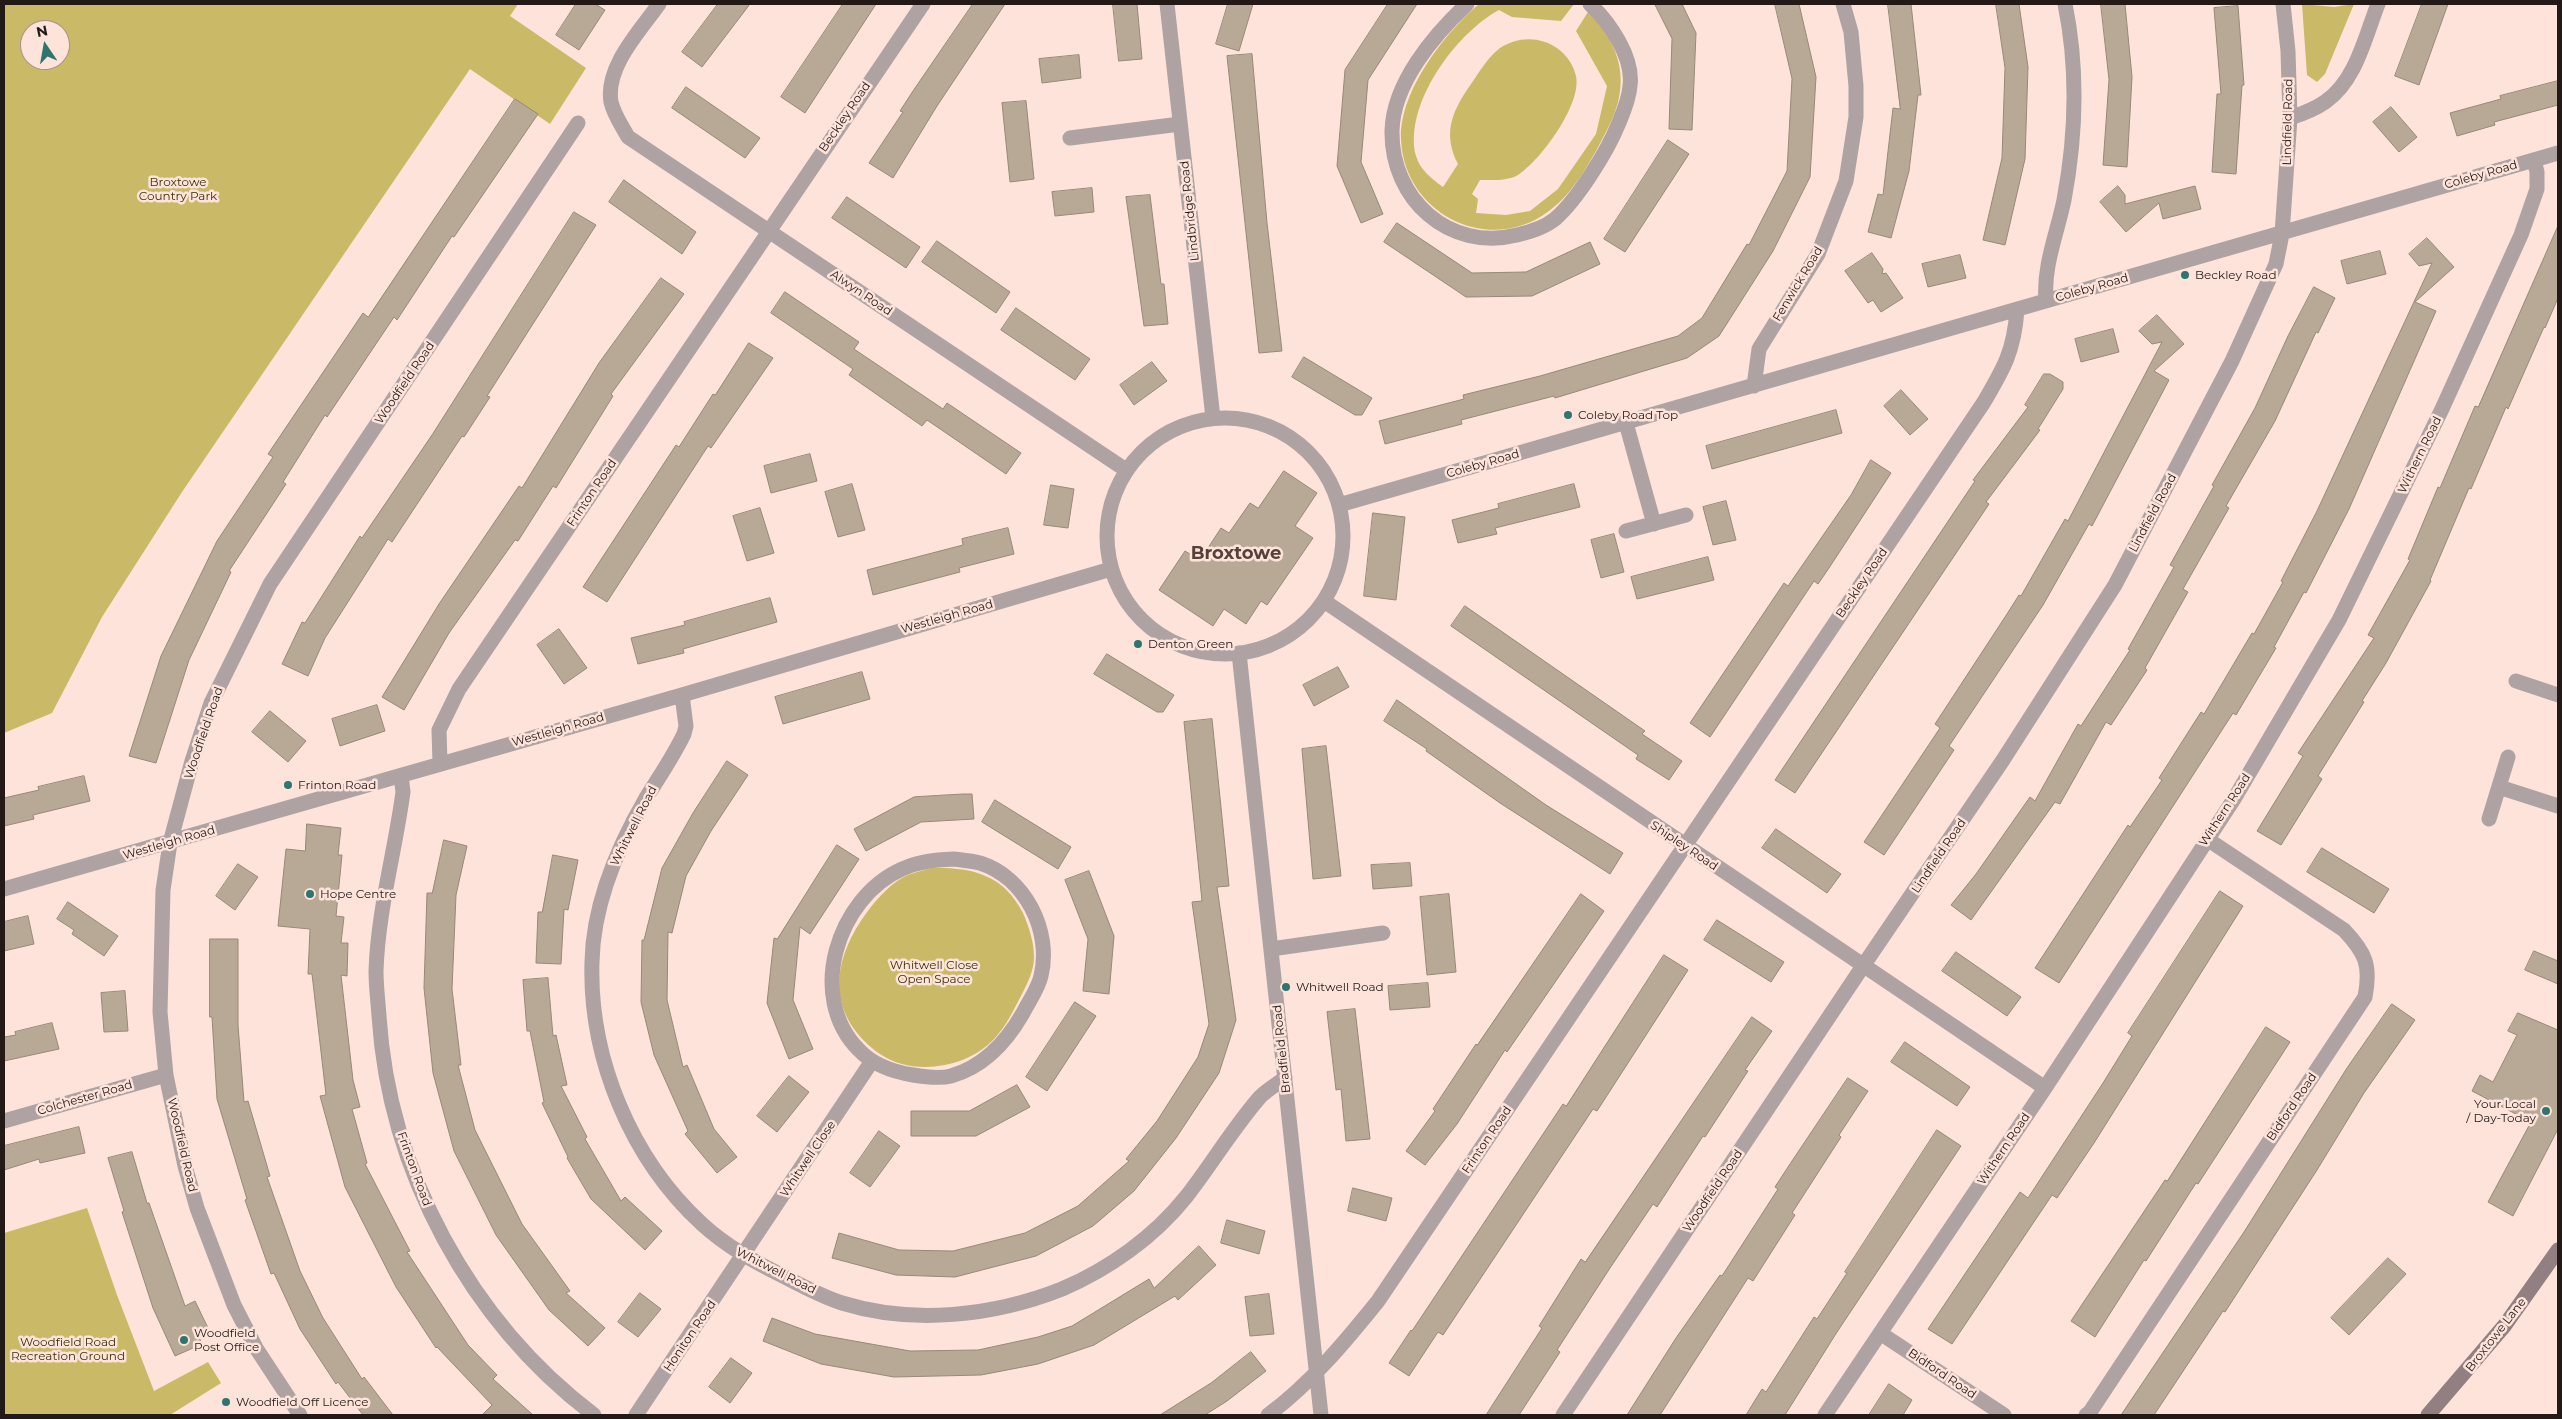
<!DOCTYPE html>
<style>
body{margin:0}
#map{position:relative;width:2562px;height:1419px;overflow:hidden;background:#fde3da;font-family:Montserrat,sans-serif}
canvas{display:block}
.frame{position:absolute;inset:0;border:5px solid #231a17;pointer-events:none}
.north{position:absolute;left:20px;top:20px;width:50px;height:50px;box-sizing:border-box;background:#fde3da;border:1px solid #a6938c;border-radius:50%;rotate:348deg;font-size:14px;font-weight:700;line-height:20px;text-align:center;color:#231a17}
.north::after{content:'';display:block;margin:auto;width:18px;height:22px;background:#2d756e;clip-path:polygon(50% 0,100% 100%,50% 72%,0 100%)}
</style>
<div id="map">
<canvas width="2562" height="1419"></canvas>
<div class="frame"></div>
<div class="north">N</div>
</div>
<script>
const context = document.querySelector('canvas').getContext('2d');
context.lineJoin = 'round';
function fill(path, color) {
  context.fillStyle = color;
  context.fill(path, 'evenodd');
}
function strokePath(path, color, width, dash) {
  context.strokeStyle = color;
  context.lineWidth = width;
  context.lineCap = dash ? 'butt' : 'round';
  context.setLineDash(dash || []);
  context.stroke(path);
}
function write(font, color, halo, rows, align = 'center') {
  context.font = font + ' Montserrat,sans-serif';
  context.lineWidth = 5;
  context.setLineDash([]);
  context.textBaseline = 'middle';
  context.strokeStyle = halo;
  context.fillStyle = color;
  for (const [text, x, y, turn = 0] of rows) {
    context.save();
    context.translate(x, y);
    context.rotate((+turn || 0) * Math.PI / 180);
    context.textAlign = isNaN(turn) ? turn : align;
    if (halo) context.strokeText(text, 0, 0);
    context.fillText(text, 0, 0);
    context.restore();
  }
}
fill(new Path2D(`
 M4 4H518L510 16 586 68 550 124 470 69 182 492 102 617 52 713 4 733ZM30 30H60V60H30Z
 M1479 4H1574L1561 21 1512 17 1499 10C1456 33 1403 105 1416 156 1420 170 1432 179 1443 187L1458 164C1443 135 1451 113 1469 87 1478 74 1488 57 1500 48 1528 29 1568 42 1576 76 1582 104 1541 160 1518 175 1508 181 1492 180 1480 180L1472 194 1478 199 1476 213 1506 215 1530 211 1558 189 1596 134 1607 86 1576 31 1588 12C1622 46 1631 84 1608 128 1593 157 1576 191 1549 211 1488 257 1403 213 1401 138 1400 90 1445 33 1479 4Z
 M2302 4 2334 7 2354 4 2325 74 2317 82 2307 75Z
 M931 868C948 868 967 868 983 875 1002 882 1014 896 1023 913 1029 927 1034 942 1034 957 1034 971 1027 984 1021 996 1013 1011 1006 1026 995 1038 968 1068 913 1077 880 1054 827 1016 830 964 865 915 875 901 887 887 902 878 910 873 922 871 931 868Z
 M87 1208 117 1295 154 1391 208 1362 221 1383 170 1415H4V1233Z`), '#cab966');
const building = new Path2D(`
 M576 4H595L605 10 579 50 556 35Z
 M718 4H750L702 67 682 52Z
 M843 4H876L805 113 781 97Z
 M973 4H1005L937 106 893 178 869 163 903 112 900 111 913 91Z
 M1113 4H1137L1142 59 1119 61Z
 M1228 4H1253L1239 51 1216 44Z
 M1388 4H1417L1368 80 1361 162 1383 214 1361 223 1337 166 1345 70Z
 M1655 4H1682L1696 33 1692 130 1669 129 1672 39Z
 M1775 4H1799L1816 77 1810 177 1773 251 1719 336 1687 358 1555 398 1554 396 1461 420 1462 424 1385 444 1379 421 1464 399 1463 395 1540 376 1678 336 1702 318 1747 244 1749 245 1787 171 1792 79Z
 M1888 4H1911L1921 95H1918L1909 171 1891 238 1868 232 1878 194 1883 195 1893 108 1900 109Z
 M1996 4H2019L2028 67 2025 159 2005 245 1983 240 2002 158 2005 68Z
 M2101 4H2125L2132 77 2127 167 2103 165 2109 80Z
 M2422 4H2448L2419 85 2395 76Z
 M2238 6 2244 85H2242L2236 174 2212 172 2217 94H2221L2214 8Z
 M1252 54 1267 223 1282 351 1259 353 1227 56Z
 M1079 55 1081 78 1042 83 1039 59Z
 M2558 81V105L2494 122 2495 125 2457 136 2450 113 2501 99 2500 96Z
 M686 87 760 138 745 158 672 108Z
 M515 99 538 114 454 237 452 236 397 320 394 317 327 417 325 415 283 482 286 484 229 571 231 572 189 660 156 763 129 756 161 656 217 541 273 457 268 454 363 313 368 317Z
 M1026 101 1034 179 1010 182 1002 103Z
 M2391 107 2417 137 2399 152 2373 122Z
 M1668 140 1689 154 1625 252 1604 239Z
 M624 180 696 232 682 254 609 202Z
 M2118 186 2125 195V204L2195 186 2201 209 2163 219 2159 203 2126 232 2100 202Z
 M1092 188 1094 212 1055 216 1052 192Z
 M1150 195 1161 284H1164L1168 324 1144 326 1126 197Z
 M847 197 920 247 906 268 832 218Z
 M574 212 596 225 487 396 490 397 464 437 462 436 392 542 388 539 325 638 308 676 282 664 302 622 305 623 360 536 362 538 432 435Z
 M1397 223 1472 273 1526 272 1590 242 1600 264 1532 296 1466 297 1384 242Z
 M2558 226V298L2545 328 2544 327 2508 409 2506 407 2471 489 2469 488 2430 580 2431 581 2386 663 2362 701 2364 702 2318 776 2322 779 2281 845 2257 831 2303 756 2298 753 2374 638 2368 635 2410 560 2408 559 2438 487 2440 488 2475 406 2478 407Z
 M2427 238 2454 267 2415 302 2436 311 2349 509 2306 593 2304 592 2274 647 2276 648 2236 715 2233 713 2059 983 2035 968 2128 825 2130 827 2162 780 2159 778 2201 712 2204 714 2252 633 2254 634 2283 582 2281 581 2317 511 2432 263 2419 266 2409 254Z
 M937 241 1010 292 996 313 922 262Z
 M2380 251 2386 274 2347 284 2341 261Z
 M1872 253 1883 269 1882 274 1886 273 1903 298 1881 312 1873 300 1868 303 1845 271Z
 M1960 255 1966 278 1928 287 1922 264Z
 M661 278 684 294 611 394 613 396 556 488 553 486 518 541 515 540 449 633 404 710 382 697 439 604 519 486 522 488 599 363Z
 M2314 287 2335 298 2318 333 2316 332 2275 421 2226 506 2229 508 2183 589 2188 592 2145 668 2147 670 2111 725 2106 722 2060 804 2055 802 1971 920 1951 905 1976 874 2030 797 2035 801 2078 724 2081 726 2130 650 2128 649 2174 567 2170 565 2214 486 2212 485 2255 408 2288 336Z
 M785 292 859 342 854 349 943 409 947 403 1021 453 1006 474 927 420 922 426 849 375 853 369 771 313Z
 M1016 308 1090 359 1075 380 1001 330Z
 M2157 315 2184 344 2154 371 2169 380 2092 526 2089 524 2043 605 1949 746 1954 750 1884 855 1864 842 1940 728 1935 724 2007 614 2019 595 2021 596 2065 519 2068 521 2162 342 2152 344 2139 331Z
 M2113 329 2119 352 2081 362 2075 339Z
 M749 343 773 358 711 448 708 446 607 602 583 587 676 445 679 447 713 394 715 395Z
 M1304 357 1372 398 1362 415H1355L1292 377Z
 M1152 362 1167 381 1134 405 1120 385Z
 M2044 374H2050L2063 382V389L2038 429 2040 430 1986 502 1989 504 1795 793 1775 780 1975 481 1973 480 2028 407 2025 405Z
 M1901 390 1928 419 1910 435 1884 406Z
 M1836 410 1842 433 1712 469 1706 446Z
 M810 454 817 481 771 493 764 466Z
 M1871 460 1891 473 1829 568 1818 584 1814 581 1710 737 1690 723 1784 583 1788 586 1851 495Z
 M1284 471 1317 493 1295 526 1313 538 1267 605 1261 601 1246 624 1224 609 1213 626 1159 590 1185 551 1200 560 1221 528 1229 533 1250 503 1258 508Z
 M852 484 865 530 838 537 825 492Z
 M1574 484 1580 507 1495 528 1497 534 1458 543 1452 520 1499 508 1498 504Z
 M1051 485 1074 489 1068 528 1044 525Z
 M1726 501 1736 540 1713 545 1703 507Z
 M760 508 774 553 747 561 733 516Z
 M1373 513 1405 517 1396 600 1364 596Z
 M1008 528 1014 554 959 568 960 572 873 595 867 570 963 545 962 539Z
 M1614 534 1624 572 1601 578 1591 540Z
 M1708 557 1714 580 1637 599 1631 577Z
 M770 598 777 622 683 649 684 653 638 664 631 638 685 625 684 622Z
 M1465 606 1645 731 1642 734 1682 761 1669 780 1636 759 1638 755 1451 626Z
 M559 629 587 668 564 684 537 645Z
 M1107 654 1174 695 1163 712H1157L1094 674Z
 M1338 667 1349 687 1314 706 1303 685Z
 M862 672 870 699 783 724 775 697Z
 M1397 700 1546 805 1623 853 1610 874 1500 803 1426 751 1427 749 1384 721Z
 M377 705 385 731 340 746 332 719Z
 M270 711 306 741 288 762 252 732Z
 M1212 719 1229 886 1217 887 1236 1020 1219 1073 1176 1138 1134 1191 1093 1226 1036 1256 955 1277 896 1275 832 1258 839 1233 899 1250 953 1251 1025 1233 1078 1206 1129 1161 1126 1159 1157 1121 1198 1057 1209 1024 1192 902 1202 901 1184 722Z
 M1326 746 1341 876 1313 879 1302 749Z
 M727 761 748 775 711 831 686 876 672 933 668 932 667 1000 683 1067 687 1065 714 1129 737 1157 717 1173 685 1134 688 1131 654 1055 641 1002 642 940H644L662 868 693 813Z
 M84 776 90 801 33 815 34 819 4 826V798L39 790 38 787Z
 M963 794H972L974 819 921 822 866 851 854 829 914 797Z
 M995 800 1071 847 1058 869 982 822Z
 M307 824 341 828 338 855H342L336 916 344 917 341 943H348L347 976 341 975 353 1080 360 1107 352 1109 367 1163 365 1164 410 1251 407 1252 468 1345 497 1375 493 1379 533 1415H482L492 1405 437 1347 436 1348 396 1287 345 1187 320 1096 326 1095 312 974H308L310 929 278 926 286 849 305 851Z
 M1776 829 1841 874 1827 893 1762 848Z
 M444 840 467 846 456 895 452 989 461 1065H458L475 1130 522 1224 570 1291 566 1293 605 1328 588 1346 549 1310 496 1235 454 1151 433 1073 424 988 427 893H432Z
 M837 845 859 859 810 934 800 927 793 1000 813 1049 789 1059 767 1003 774 938 777 939Z
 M2322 848 2389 889 2374 913 2307 872Z
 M553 855 578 860 568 910 564 909 561 964 536 963 538 912H542Z
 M1410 863 1412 886 1373 889 1371 865Z
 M238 864 258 877 235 910 216 896Z
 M1089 871 1114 936 1109 994 1083 991 1088 939 1065 880Z
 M2220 891 2243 906 2094 1143 2057 1198 2052 1195 1952 1344 1928 1329 2020 1192 2028 1198 2103 1083 2132 1036 2128 1033Z
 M1449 894 1456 972 1427 975 1420 897Z
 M1581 894 1604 911 1507 1052 1505 1050 1457 1124 1425 1165 1406 1151 1435 1111 1433 1109 1476 1044 1477 1045Z
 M68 902 118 936 104 956 72 934 74 930 57 919Z
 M28 916 34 944 4 951V922Z
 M1717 920 1784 962 1771 982 1704 940Z
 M210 939H238V1025L244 1102 248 1101 270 1176 267 1177 300 1271 323 1318 362 1379 364 1377 393 1415H363L338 1382 336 1384 300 1329 274 1273 271 1274 245 1200 247 1199 217 1099 212 1017H210Z
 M2534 951 2558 961V984L2525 970Z
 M1956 952 2021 997 2007 1016 1942 971Z
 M1664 955 1688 970 1597 1111 1593 1109 1443 1335 1438 1332 1409 1376 1389 1363 1411 1330 1412 1331 1563 1104 1566 1106Z
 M548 978 553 1036 556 1035 567 1085 561 1086 587 1137 585 1139 621 1201 625 1197 662 1231 645 1250 591 1199 567 1158 568 1157 542 1103 544 1102 530 1031H527L523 980Z
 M1428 983 1430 1007 1390 1010 1388 986Z
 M125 991 128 1031 104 1032 101 993Z
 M1075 1002 1096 1016 1047 1091 1026 1077Z
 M2392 1004 2415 1020 2364 1093 2317 1170 2225 1312 2223 1311 2154 1415H2121L2244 1232 2347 1068Z
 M1355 1009 1370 1139 1346 1141 1341 1089 1336 1090 1327 1012Z
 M2518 1013 2558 1030V1129L2513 1216 2488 1202 2531 1122 2472 1091 2480 1075 2493 1082 2517 1035 2508 1031Z
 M1752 1017 1772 1031 1745 1070 1748 1071 1705 1137 1703 1136 1657 1207 1653 1204 1610 1268 1557 1350 1560 1352 1519 1415H1486L1542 1328 1539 1326 1581 1259 1585 1262Z
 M52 1023 59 1049 4 1061V1037L16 1035 15 1032Z
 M2266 1027 2290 1042 2198 1184 2196 1183 2146 1261 2144 1260 2095 1337 2071 1321 2165 1180 2167 1181Z
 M1905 1042 1970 1087 1957 1106 1891 1062Z
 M789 1076 809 1092 777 1132 757 1116Z
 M1848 1078 1868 1091 1839 1135 1841 1137 1792 1213 1795 1215 1753 1281 1748 1278 1660 1415H1627L1676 1338 1720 1275 1722 1276 1778 1189 1775 1187 1790 1164Z
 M1017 1085 1030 1107 976 1136H911V1111H969Z
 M79 1127 85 1153 40 1163 39 1159 4 1170V1146Z
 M1937 1130 1961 1146 1837 1332 1785 1415H1746L1762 1389 1766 1392 1814 1317 1817 1319 1847 1273 1845 1272Z
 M879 1131 900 1146 870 1187 850 1173Z
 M132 1152 147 1203H149L185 1306 195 1301 209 1330 198 1335 202 1344 175 1356 153 1308 122 1212 124 1211 108 1158Z
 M1353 1188 1392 1198 1386 1221 1348 1211Z
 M1227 1220 1265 1231 1259 1254 1221 1243Z
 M1199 1246 1216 1265 1178 1300 1175 1296 1094 1345 1038 1364 981 1375 894 1377 821 1364 763 1341 772 1318 815 1334 910 1351 978 1350 1038 1337 1072 1326 1149 1279 1154 1288Z
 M2388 1258 2406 1274 2349 1335 2331 1318Z
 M640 1293 661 1309 638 1337 618 1322Z
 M1269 1294 1274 1334 1250 1336 1245 1297Z
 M1251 1352 1266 1371 1227 1401 1205 1415H1160L1211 1383Z
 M731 1358 752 1373 730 1403 709 1387Z
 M1889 1384 1912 1400 1903 1415H1869Z`);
fill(building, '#b8a896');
strokePath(building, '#988877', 1);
strokePath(new Path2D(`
 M659 4C640 31 605 67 611 102 614 115 622 126 628 137L1126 470
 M1167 4 1213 418
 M1467 4C1434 35 1393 83 1392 131 1391 199 1449 252 1517 235 1530 232 1544 228 1555 219 1577 200 1607 152 1618 125 1623 113 1629 100 1630 86 1634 57 1609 22 1590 4
 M2290 118C2302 114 2315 109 2325 102 2356 81 2365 37 2378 4
 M1070 138 1180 124
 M2046 301C2043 266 2057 234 2064 200 2076 136 2078 68 2065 4
 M1754 386 1759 349 1818 254 1846 181 1856 117V86L1851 32 1843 4
 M1107 536a118 118 0 1 1 236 0a118 118 0 1 1-236 0Z
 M1626 423 1654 524
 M1339 505 2558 153
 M1626 531 1686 515
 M1324 601 2045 1088
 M1239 653 1321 1415
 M2516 681 2558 695
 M682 695 686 726 684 734C673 757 659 777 646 798 617 848 593 904 592 962 589 1058 631 1159 702 1224 727 1247 755 1262 785 1277 804 1287 823 1297 842 1303 913 1325 994 1316 1062 1289 1109 1269 1154 1237 1186 1197 1211 1165 1233 1128 1260 1097 1267 1090 1277 1084 1285 1078
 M440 763 439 730 459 689 923 4
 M401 776 403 792C395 852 378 910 376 971 376 986 378 1001 379 1016 389 1171 470 1321 594 1415
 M2499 787 2558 806
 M2489 819 2508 757
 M954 859C962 860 972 861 980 863 1025 877 1052 931 1041 976 1038 989 1029 1001 1023 1013 1007 1041 983 1067 951 1076 939 1079 925 1077 913 1075 894 1072 873 1065 859 1050 806 997 837 898 902 869 920 861 935 860 954 859Z
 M4 889 682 695 1111 569
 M1271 949 1383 933
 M4 1121 166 1075
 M1880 1333 2004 1415
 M300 1415 256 1348 234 1305 197 1208 185 1166 166 1075 160 1012 163 890 170 843 192 761 211 703 270 584 578 123
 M636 1415 872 1061
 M1268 1415C1310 1384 1345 1342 1378 1301L1984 402C2004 368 2014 351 2017 310
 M1563 1415 1863 966 2003 760 2115 585 2232 361 2276 264 2282 234 2290 118 2288 51 2283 4
 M1825 1415 2045 1088 2234 799 2339 620 2442 409 2521 235 2537 189V172L2534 160
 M2086 1415 2090 1412 2365 997C2371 966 2366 953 2344 930L2207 839`), '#aea2a3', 15);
strokePath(new Path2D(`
 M2428 1415 2505 1325 2558 1250`), '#917f81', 15);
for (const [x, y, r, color] of [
 [2185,275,5,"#2d756e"],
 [1568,415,5,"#2d756e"],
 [1138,644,5,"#2d756e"],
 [288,785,5,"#2d756e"],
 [310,894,5,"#2d756e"],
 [1286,987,5,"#2d756e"],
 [2546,1111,5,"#2d756e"],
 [184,1340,5,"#2d756e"],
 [226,1402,5,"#2d756e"]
]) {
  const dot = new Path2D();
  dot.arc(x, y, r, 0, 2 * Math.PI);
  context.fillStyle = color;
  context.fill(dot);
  strokePath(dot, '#fde3da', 2);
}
write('12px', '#231a17', '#fde3da', [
 ["Beckley Road",845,117,-56],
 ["Lindfield Road",2288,122,-89],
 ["Coleby Road",2481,175,-16],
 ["Lindbridge Road",1190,211,-96],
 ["Fenwick Road",1798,284,-59],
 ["Coleby Road",2092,288,-16],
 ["Alwyn Road",861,293,34],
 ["Woodfield Road",405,383,-56],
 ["Withern Road",2420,455,-64],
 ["Coleby Road",1483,464,-16],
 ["Frinton Road",592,493,-56],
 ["Lindfield Road",2153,513,-62],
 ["Beckley Road",1862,583,-56],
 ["Westleigh Road",947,617,-16],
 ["Westleigh Road",558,730,-16],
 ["Woodfield Road",204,733,-71],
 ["Withern Road",2225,810,-57],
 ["Whitwell Road",634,826,-63],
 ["Westleigh Road",169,843,-16],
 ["Shipley Road",1684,846,34],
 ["Lindfield Road",1939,856,-56],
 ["Bradfield Road",1282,1049,-96],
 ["Colchester Road",85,1098,-16],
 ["Bidford Road",2292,1107,-56],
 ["Frinton Road",1487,1140,-56],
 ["Woodfield Road",182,1145,77],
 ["Withern Road",2004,1149,-56],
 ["Whitwell Close",808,1159,-56],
 ["Frinton Road",414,1169,70],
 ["Woodfield Road",1713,1191,-56],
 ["Whitwell Road",776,1271,27],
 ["Broxtowe Lane",2496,1335,-52],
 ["Honiton Road",690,1336,-56],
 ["Bidford Road",1942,1374,34]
]);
write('12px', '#3a330c', '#fde3da', [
 ["Broxtowe",178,182],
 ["Country Park",178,196],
 ["Whitwell Close",934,965],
 ["Open Space",934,979],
 ["Woodfield Road",68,1342],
 ["Recreation Ground",68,1356]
]);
write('12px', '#231a17', '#fde3da', [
 ["Beckley Road",2195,275],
 ["Coleby Road Top",1578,415],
 ["Denton Green",1148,644],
 ["Frinton Road",298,785],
 ["Hope Centre",320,894],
 ["Whitwell Road",1296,987],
 ["Your Local",2536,1104,"right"],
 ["/ Day-Today",2536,1118,"right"],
 ["Woodfield",194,1333],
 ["Post Office",194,1347],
 ["Woodfield Off Licence",236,1402]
], 'left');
write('bold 18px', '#55413a', '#fde3da', [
 ["Broxtowe",1236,554]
]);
</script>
